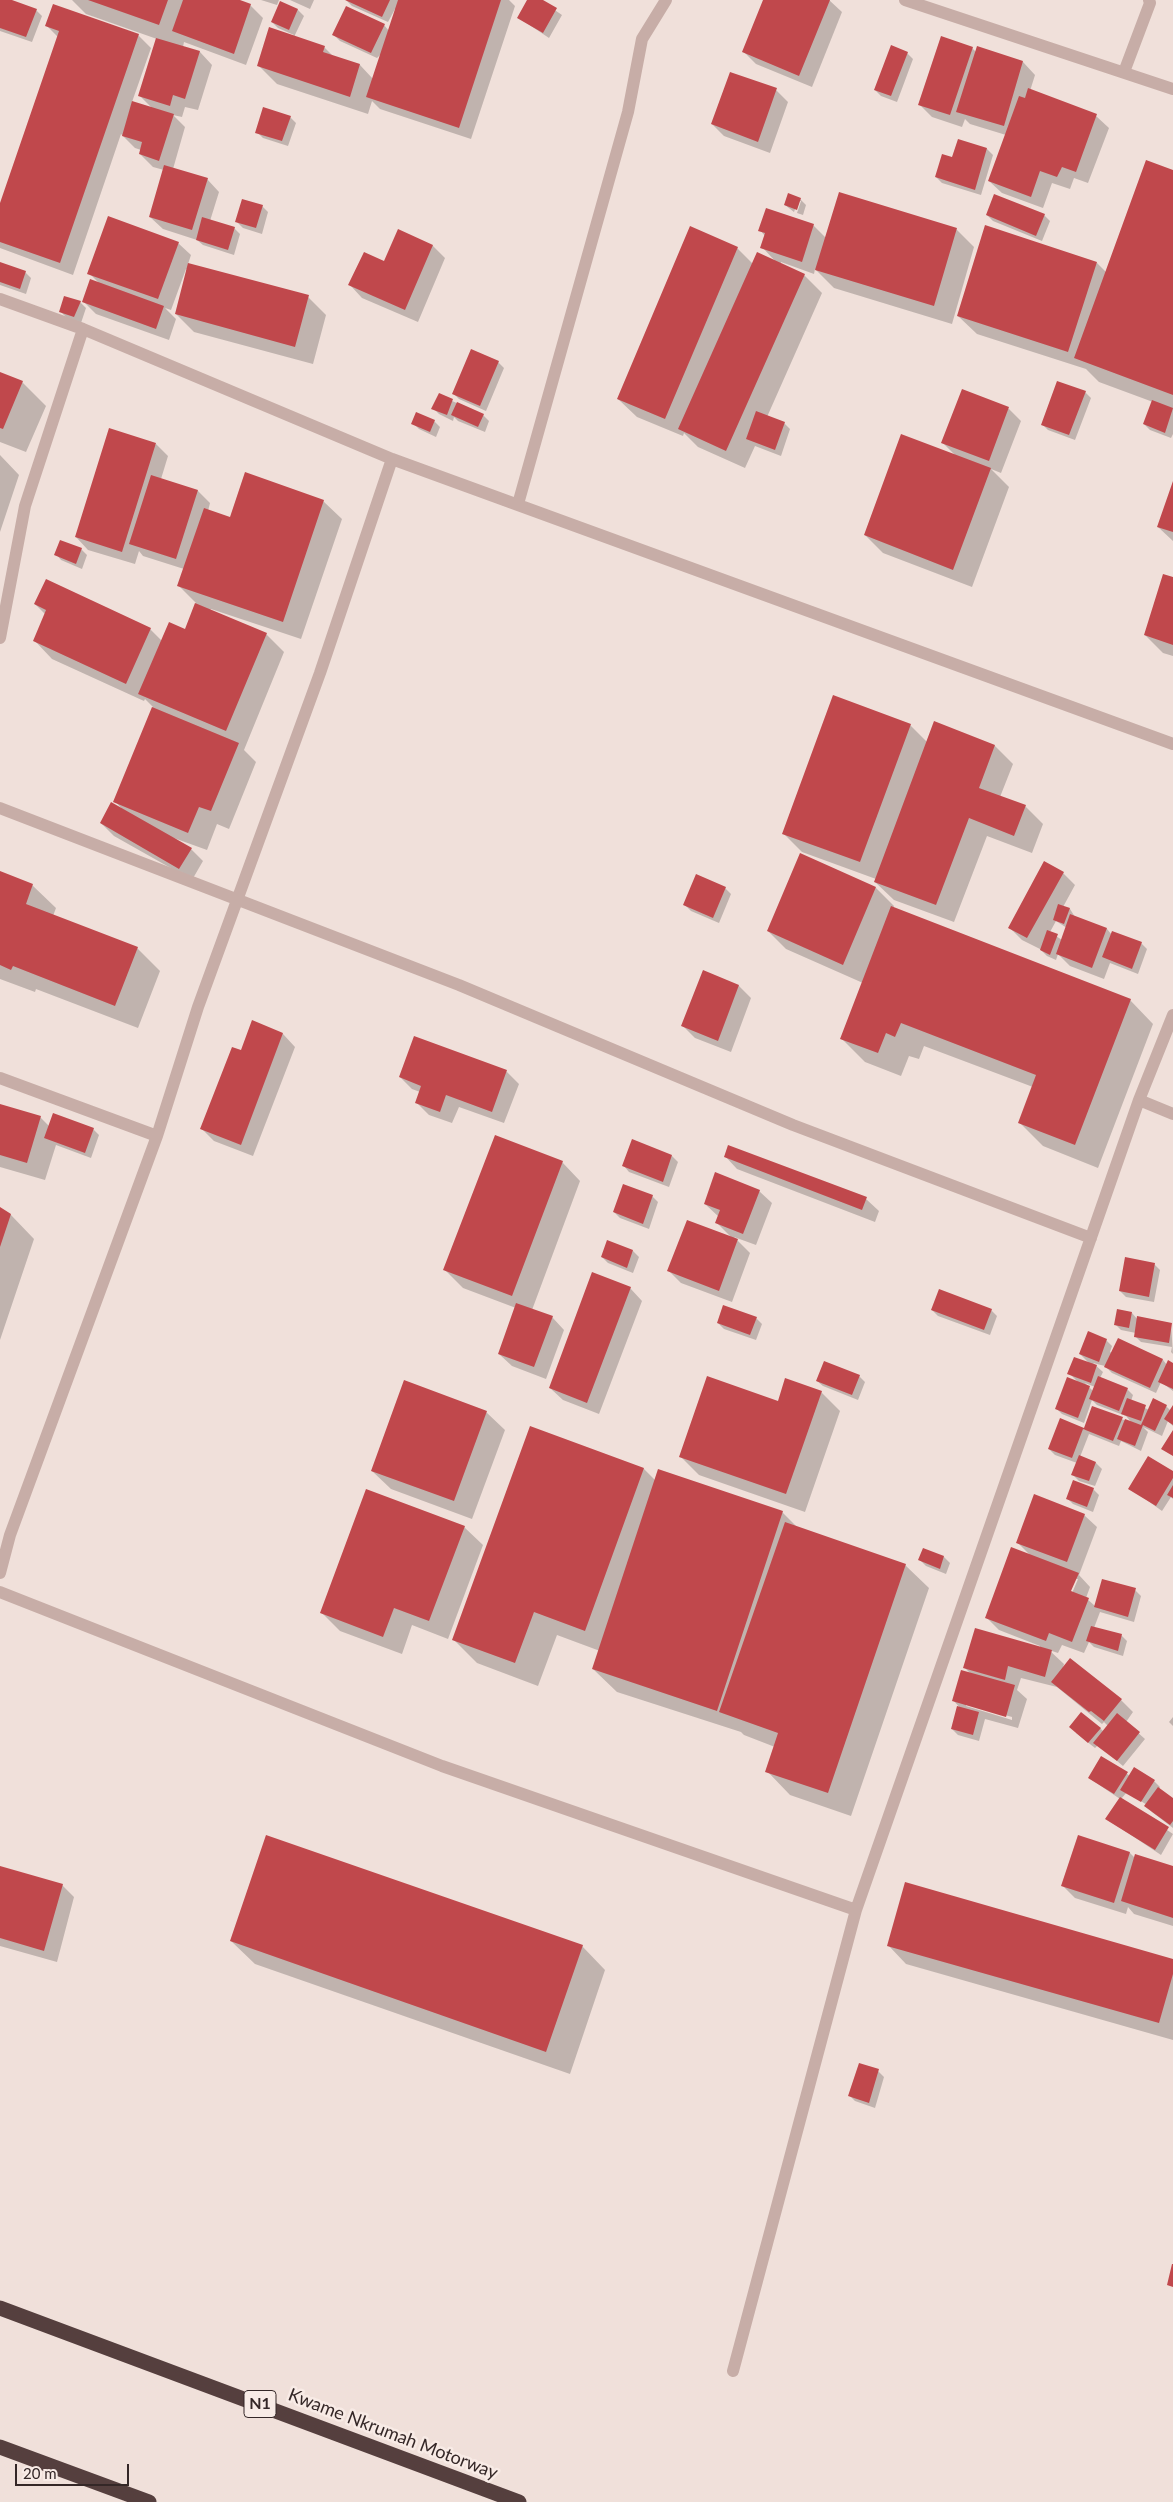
<!DOCTYPE html>
<style>
body{margin:0}
#map{position:relative;width:1173px;height:2502px;overflow:hidden;background:#f0e0da;font-family:Lato,sans-serif}
canvas{display:block}
.scale{position:absolute;left:15px;top:2464px;width:114px;height:22px;box-sizing:border-box;border:2px solid #342727;border-top:0;padding-left:6px;font-size:15px;line-height:18px;white-space:nowrap;color:#342727;-webkit-text-stroke:4px #f8ebe6;paint-order:stroke}
</style>
<div id="map">
<canvas width="1173" height="2502"></canvas>
<div class="scale">20 m</div>
</div>
<script>
const context = document.querySelector('canvas').getContext('2d');
context.lineJoin = 'round';
function fill(path, color) {
  context.fillStyle = color;
  context.fill(path, 'evenodd');
}
function strokePath(path, color, width, dash) {
  context.strokeStyle = color;
  context.lineWidth = width;
  context.lineCap = dash ? 'butt' : 'round';
  context.setLineDash(dash || []);
  context.stroke(path);
}
function write(font, color, halo, rows, align = 'center') {
  context.font = font + ' Lato,sans-serif';
  context.lineWidth = 5;
  context.setLineDash([]);
  context.textBaseline = 'middle';
  context.strokeStyle = halo;
  context.fillStyle = color;
  for (const [text, x, y, turn = 0] of rows) {
    context.save();
    context.translate(x, y);
    context.rotate((+turn || 0) * Math.PI / 180);
    context.textAlign = isNaN(turn) ? turn : align;
    if (halo) context.strokeText(text, 0, 0);
    context.fillText(text, 0, 0);
    context.restore();
  }
}
fill(new Path2D(`
 M0 0H8L36 10 42 16 32 42 0 31Z
 M72 0H236L250 5 263 18 246 65 184 42 183 47 200 52 212 65 198 110 185 107 182 117 173 115 185 127 173 169 207 179 219 192 210 221 234 228 240 234 234 255 203 245 197 240 163 229 150 217 164 170 153 167 140 154 141 150 135 148 121 134 73 275 0 248V206L58 37 47 26 138 35 151 48 132 102 152 108 140 96 157 39 86 14Z
 M261 0H279L277 5Z
 M290 0H314L310 9Z
 M346 0H509L515 6 471 139 380 109 372 101 368 114 277 84 258 65 294 35 278 28 272 22 281 3 298 10 304 16 294 37 324 47 334 57 360 65 373 79 382 53 377 58 340 41 334 35 384 25 389 31 396 9H395L388 22 352 6Z
 M528 0H540L562 15 549 38 519 18Z
 M764 0H829L842 12 812 87 756 64 743 51Z
 M972 48 976 52 977 48 1023 62 1035 75 1030 91 1096 116 1109 128 1088 183 1074 178 1070 189 1052 183 1043 208 1002 193 989 181 1006 135 970 124 965 119 962 127 932 117 920 105Z
 M907 53 913 59 897 102 881 96 875 90Z
 M776 90 788 102 770 153 724 136 712 124Z
 M290 117 296 123 288 146 263 138 257 132Z
 M959 140 987 149 993 155 981 195 942 183 936 177 953 159Z
 M1173 172V434L1171 438 1150 430 1144 424 1153 402 1099 382 1086 369 977 334 958 316 1097 263 1106 272Z
 M800 199 806 205 803 215 797 213 801 201H798L794 212 785 205Z
 M262 206 268 212 262 234 243 228 237 222Z
 M987 215H1044L1050 221 1042 241 993 221Z
 M813 225 826 238 956 229 974 247 952 324 834 288 815 269 814 274 781 262V264L804 275 822 293 767 417 784 423 790 429 781 456 755 446 745 468 698 447 684 433 683 436 637 417 618 399 737 248 753 264 776 262 762 247 765 236 760 230Z
 M399 231 433 246 445 258 418 322 362 298 350 285 385 262Z
 M178 243 191 255 188 264 308 297 326 315 313 364 194 332 176 314 188 270 186 269 171 310 165 308 176 319 169 340 96 314 84 302 100 284 89 273Z
 M0 263 25 272 31 278 26 294 0 285Z
 M80 302 86 308 81 323 66 317 60 311Z
 M498 362 504 368 486 411 459 399 453 393Z
 M0 373 22 382 46 406 26 452 0 442Z
 M962 391 1009 409 1021 421 1001 473 991 469 1009 487 972 587 883 553 865 535 955 455 943 443Z
 M1085 392 1091 398 1075 440 1048 430 1042 424Z
 M439 395 483 415 489 421 485 432 458 421 454 417 453 421 439 414 433 408Z
 M434 421 440 427 436 437 419 429 413 423Z
 M156 444 168 456 161 479 198 491 210 503 208 511 230 519 323 501 342 519 301 639 211 609 210 610 266 634 284 652 244 750 256 762 229 829 217 824 207 850 171 837 191 849 203 861 192 880 114 836 101 823 121 808 115 801 153 707 145 699 144 701 52 659 34 640 46 615 35 604 150 629 162 641 185 631 196 603 179 586 184 569 143 556 139 551 135 564 88 550 76 537Z
 M0 455 19 475 0 532Z
 M1173 484V541L1158 527Z
 M81 549 87 555 82 569 61 560 56 554Z
 M1173 578V656L1163 653 1145 635Z
 M935 723 995 746 1013 764 1000 797 1025 806 1043 824 1032 853 987 836 954 922 894 900 875 882 876 879 802 852 783 833 910 725 928 743Z
 M0 872 32 885 56 908 53 916 137 948 160 971 138 1028 36 989 35 992 0 979Z
 M1063 873 1075 885 1063 907 1070 909 1075 917 1107 929 1112 935 1141 943 1147 949 1138 974 1110 963 1104 979 1070 966 1058 954 1056 960 1047 956 1040 949 1022 940 1009 927ZM1056 921 1067 928 1062 940 1050 932Z
 M725 888 731 894 719 923 691 911 685 905Z
 M876 888 894 906 893 909 1130 1000 1153 1024 1098 1168 1043 1146 1019 1122 1033 1087 924 1046 919 1059 909 1056 901 1076 865 1062 842 1039 863 983 786 949 768 931Z
 M704 972 739 986 751 998 731 1052 695 1038 683 1026Z
 M253 1022 283 1034 295 1047 253 1156 214 1141 202 1129 242 1052Z
 M506 1071 519 1084 504 1123 459 1107 452 1123 429 1115 417 1103 420 1092 412 1089 400 1077Z
 M0 1105 40 1117 50 1127 93 1129 99 1135 91 1158 56 1145 45 1180 0 1167Z
 M672 1156 678 1162 669 1187 629 1172 624 1166Z
 M725 1156 866 1199 879 1211 875 1222 737 1169Z
 M562 1162 580 1181 532 1310 552 1317 564 1330 546 1379 512 1366 499 1354 516 1308 463 1288 445 1270Z
 M759 1191 772 1203 756 1245 734 1237 750 1253 732 1302 681 1283 669 1271 733 1239 716 1222 719 1217 705 1204Z
 M652 1196 658 1202 649 1229 620 1218 614 1212Z
 M0 1209 11 1215 34 1239 0 1340Z
 M633 1251 639 1257 633 1273 608 1263 602 1257Z
 M1154 1264 1160 1270 1154 1302 1126 1297 1120 1291Z
 M630 1288 642 1301 599 1414 563 1400 550 1388Z
 M932 1310H991L997 1316 990 1335 938 1316Z
 M1132 1313 1138 1320 1171 1324 1173 1354 1171 1352 1172 1347 1141 1342 1135 1336 1136 1333 1121 1330 1115 1324Z
 M756 1318 762 1324 756 1340 724 1329 718 1323Z
 M1106 1340 1112 1346 1110 1352 1112 1353 1163 1360 1167 1365 1173 1364V1391L1161 1382 1156 1393 1112 1373 1105 1366 1093 1363 1103 1372 1100 1378 1127 1389 1133 1395 1131 1401 1149 1410 1166 1406 1171 1411 1173 1408V1426L1168 1421 1162 1436 1143 1427 1148 1432 1141 1451 1121 1441 1119 1446 1089 1434 1080 1457 1096 1463 1102 1469 1095 1486 1079 1481 1073 1475 1077 1463 1055 1455 1049 1449 1083 1428 1085 1430 1093 1408 1132 1423 1126 1416 1097 1405 1092 1400 1084 1423 1062 1414 1056 1408 1079 1383 1069 1373 1090 1364 1080 1354ZM1085 1383 1095 1387 1094 1392Z
 M859 1376 865 1382 858 1400 823 1386 817 1381Z
 M821 1392 840 1411 805 1512 699 1475 681 1457 778 1402Z
 M486 1412 505 1430 472 1519 391 1489 372 1471Z
 M531 1428 644 1469 656 1481 782 1512 798 1528 905 1565 929 1588 851 1816 790 1795 767 1771 775 1747 744 1735 741 1732 617 1692 593 1669 600 1651 557 1635 538 1686 477 1663 454 1640Z
 M1173 1472V1499L1171 1497 1162 1511 1130 1488Z
 M1093 1489 1099 1495 1093 1512 1073 1504 1067 1498Z
 M1084 1515 1097 1527 1079 1575 1090 1587 1086 1598 1095 1606 1135 1590 1141 1596 1134 1622 1100 1612 1094 1628 1121 1635 1127 1641 1123 1656 1094 1647 1089 1642 1084 1653 1062 1645 1058 1653 1049 1650 1064 1664 1062 1671 1121 1700 1133 1712 1126 1722 1145 1739 1123 1766 1098 1745 1095 1748 1076 1733 1100 1728 1104 1732 1108 1726 1104 1722 1102 1724 1057 1687 1021 1678 1017 1690 1027 1699 1018 1728 985 1719 979 1741 958 1735 952 1729 961 1709 953 1700 971 1674 965 1668 1040 1648V1646L999 1630 987 1618 1031 1556 1018 1543ZM1075 1579H1078L1070 1598 1068 1597ZM966 1704 1012 1717V1720L966 1706Z
 M464 1527 483 1545 448 1639 412 1625 402 1654 340 1631 321 1612Z
 M944 1557 950 1563 946 1574 926 1566 920 1560Z
 M1173 1717V1726L1169 1722Z
 M1102 1757 1130 1776 1154 1781 1160 1787 1159 1789 1173 1800V1828L1152 1812 1147 1805 1127 1792 1121 1799 1173 1834 1161 1855 1107 1819 1120 1799 1089 1778Z
 M1079 1836 1130 1853 1135 1858 1173 1867V1926L1134 1914 1128 1907 1126 1914 1075 1898 1063 1886Z
 M0 1868 62 1885 74 1897 57 1962 0 1946Z
 M231 1941 582 1946 605 1970 570 2074 255 1964Z
 M888 1945 1173 1960V2040L906 1964Z
 M878 2071 884 2077 875 2108 855 2101 849 2095Z`), '#0003');
fill(new Path2D(`
 M0 0H12L37 9 26 37 0 28Z
 M88 0H168L159 25Z
 M183 0H240L251 4 234 54 172 31Z
 M345 0H390L382 17Z
 M398 0H501L459 128 366 97Z
 M527 0H543L557 8 543 33 517 18Z
 M763 0H830L799 76 742 52Z
 M280 1 298 9 289 30 271 22Z
 M53 4 139 34 60 263 0 242V203L59 31 45 26Z
 M346 6 385 24 371 53 332 35Z
 M269 27 325 46 323 52 360 64 350 97 257 66Z
 M941 36 973 47 950 115 918 105Z
 M156 38 200 51 185 99 173 95 170 106 138 96Z
 M891 45 908 52 891 96 874 90Z
 M977 46 1023 61 1004 126 956 112Z
 M730 72 777 88 758 142 711 124Z
 M1028 88 1097 114 1076 172 1062 167 1057 177 1040 171 1031 197 988 181 1019 96 1025 98Z
 M132 101 174 114 159 161 139 154 142 142 122 136Z
 M263 107 291 116 282 141 255 133Z
 M958 139 987 148 975 190 935 177 942 154 952 157Z
 M1146 160 1173 170V395L1074 358Z
 M164 165 208 178 192 230 149 217Z
 M839 192 957 228 934 306 815 270Z
 M788 193 801 198 797 210 784 205Z
 M994 194 1045 214 1036 236 986 215Z
 M242 199 263 205 256 228 235 222Z
 M766 208 814 224 802 262 760 248 765 233 758 231Z
 M108 216 179 242 158 299 87 274Z
 M202 217 235 227 228 250 196 240Z
 M985 225 1097 262 1068 352 957 316Z
 M690 226 738 247 665 419 617 399Z
 M398 229 433 245 405 310 348 285 364 252 384 261Z
 M757 252 805 274 726 451 678 429Z
 M0 262 26 271 20 289 0 282Z
 M188 263 309 295 295 347 175 314Z
 M90 279 164 306 156 329 82 302Z
 M64 296 81 301 74 317 59 312Z
 M471 349 499 361 480 406 452 394Z
 M0 372 23 381 3 429 0 428Z
 M1057 381 1086 391 1069 435 1041 425Z
 M962 389 1009 407 989 461 941 443Z
 M439 393 453 399 447 415 431 409Z
 M1152 400 1173 408 1165 433 1143 424Z
 M457 402 484 414 478 427 451 415Z
 M756 411 785 422 775 450 746 439Z
 M416 412 435 420 430 432 411 424Z
 M109 428 156 443 122 552 75 537Z
 M901 434 991 468 953 570 864 535Z
 M245 472 324 500 283 622 177 586 204 508 230 517Z
 M151 475 198 490 176 559 129 544Z
 M1173 481V532L1157 527Z
 M60 540 82 548 76 564 54 555Z
 M1163 574 1173 577V645L1144 635Z
 M46 579 151 628 126 684 33 641 46 610 34 604Z
 M195 603 267 633 226 731 138 694 169 622 185 629Z
 M833 695 911 724 860 862 782 834Z
 M152 707 239 743 211 811 199 807 188 833 113 802Z
 M934 721 995 745 979 788 1026 805 1014 836 969 818 936 905 874 882Z
 M111 802 192 848 179 869 100 823Z
 M800 853 876 887 843 965 767 931Z
 M1044 861 1064 872 1027 938 1008 928Z
 M0 871 33 884 26 904 138 947 115 1006 13 966 11 970 0 965Z
 M696 874 726 887 713 918 683 905Z
 M1058 904 1070 908 1064 924 1053 920Z
 M891 906 1131 999 1075 1145 1018 1123 1036 1075 901 1023 895 1037 886 1033 878 1053 840 1039Z
 M1070 914 1107 928 1092 968 1056 954Z
 M1047 930 1058 934 1050 955 1040 950Z
 M1112 931 1142 942 1132 969 1102 957Z
 M703 970 739 985 718 1041 681 1026Z
 M252 1020 283 1033 241 1145 200 1129 232 1047 241 1050Z
 M414 1036 507 1070 492 1112 446 1095 440 1112 415 1103 421 1086 399 1077Z
 M0 1104 41 1116 27 1163 0 1155Z
 M53 1113 94 1128 85 1153 44 1138Z
 M495 1135 563 1161 512 1296 443 1270Z
 M632 1139 672 1155 663 1182 622 1166Z
 M728 1145 867 1197 862 1210 724 1157Z
 M715 1172 760 1190 743 1234 715 1223 720 1210 704 1204Z
 M623 1184 653 1195 643 1224 613 1212Z
 M0 1207 11 1214 0 1247Z
 M687 1220 738 1239 719 1291 667 1271Z
 M607 1240 633 1250 627 1268 601 1257Z
 M1125 1257 1155 1263 1149 1297 1119 1291Z
 M592 1272 631 1287 587 1403 549 1388Z
 M939 1289 992 1309 984 1330 931 1310Z
 M516 1303 553 1316 534 1367 498 1354Z
 M723 1305 757 1317 750 1335 717 1323Z
 M1117 1309 1132 1312 1129 1328 1114 1325Z
 M1137 1316 1172 1323 1169 1343 1134 1337Z
 M1088 1331 1107 1339 1099 1362 1079 1354Z
 M1118 1338 1163 1359 1150 1388 1104 1367Z
 M1074 1357 1097 1365 1091 1383 1067 1374Z
 M1168 1360 1173 1363V1389L1158 1382Z
 M824 1361 860 1375 852 1395 816 1381Z
 M707 1376 778 1401 785 1378 822 1391 786 1494 679 1457Z
 M1098 1376 1128 1388 1119 1411 1089 1399Z
 M1067 1377 1090 1386 1078 1418 1055 1409Z
 M404 1380 487 1411 454 1501 371 1471Z
 M1127 1398 1146 1405 1141 1421 1121 1414Z
 M1153 1398 1167 1405 1155 1431 1143 1425 1135 1446 1117 1439 1125 1419 1141 1425Z
 M1173 1405V1425L1164 1419Z
 M1092 1406 1123 1417 1113 1441 1083 1429 1072 1458 1048 1449 1060 1418 1084 1428Z
 M530 1426 644 1468 585 1631 534 1612 515 1663 452 1640Z
 M1173 1430V1456L1161 1449Z
 M1079 1455 1096 1462 1089 1481 1071 1475Z
 M1148 1456 1173 1471V1478L1156 1506 1128 1489Z
 M658 1469 783 1511 717 1711 592 1669Z
 M1073 1480 1094 1488 1087 1507 1066 1499Z
 M1173 1485V1498L1167 1495Z
 M366 1489 465 1526 429 1621 394 1608 383 1637 320 1613Z
 M1034 1494 1085 1514 1067 1562 1016 1543Z
 M785 1522 906 1564 828 1793 765 1772 778 1733 719 1712Z
 M1011 1547 1079 1573 1071 1591 1089 1598 1072 1642 1049 1633 1046 1641 985 1618Z
 M923 1548 944 1556 940 1569 918 1560Z
 M1102 1579 1136 1588 1128 1617 1094 1607Z
 M1091 1626 1122 1634 1118 1651 1086 1641Z
 M975 1628 1052 1650 1045 1677 1008 1666 1005 1680 963 1668Z
 M1070 1658 1122 1699 1104 1721 1091 1711 1089 1712 1051 1682Z
 M961 1670 1015 1685 1006 1717 952 1701Z
 M957 1706 979 1712 973 1735 951 1729Z
 M1081 1712 1101 1728 1088 1743 1069 1727Z
 M1117 1713 1140 1732 1117 1761 1093 1743Z
 M1101 1756 1128 1772 1114 1794 1088 1778Z
 M1134 1767 1155 1780 1141 1802 1120 1790Z
 M1158 1787 1173 1798V1821L1170 1825 1144 1806Z
 M1120 1797 1169 1827 1155 1850 1105 1819Z
 M266 1835 583 1945 546 2052 230 1941Z
 M1078 1835 1130 1852 1114 1903 1061 1886Z
 M1135 1854 1173 1866V1918L1121 1901Z
 M0 1866 63 1884 44 1951 0 1938Z
 M905 1882 1173 1959V1974L1159 2023 887 1946Z
 M859 2063 879 2069 869 2103 848 2096Z
 M1172 2264H1173V2287L1167 2285Z`), '#c0484c');
strokePath(new Path2D(`
 M905 0 1173 89
 M1124 72 1150 3 1149 0
 M0 299 83 329 392 459 1173 744
 M518 504 628 112 642 39 666 0
 M0 638 25 506 83 329
 M0 808 459 985 793 1125 1091 1238
 M0 1078 157 1136
 M1139 1100 1173 1114
 M0 1573 10 1535 157 1136 198 1007 320 673 392 459
 M0 1592 442 1766 856 1910
 M733 2371 856 1910 1139 1100 1173 1015`), '#c7ada7', 12);
strokePath(new Path2D(`
 M0 2308 519 2502
 M0 2447 149 2502`), '#553f3e', 15);
for (const [x, y, w] of [
 [260,2404,32]
]) {
  const box = new Path2D();
  box.roundRect(x - w / 2, y - 13.5, w, 27, 4);
  context.fillStyle = '#f8ebe6';
  context.fill(box);
  strokePath(box, '#342727', 1);
}
write('bold 16px', '#342727', null, [
 ["N1",260,2404]
]);
write('18px', '#342727', '#f8ebe6', [
 ["Kwame Nkrumah Motorway",393,2434,21]
]);
</script>
